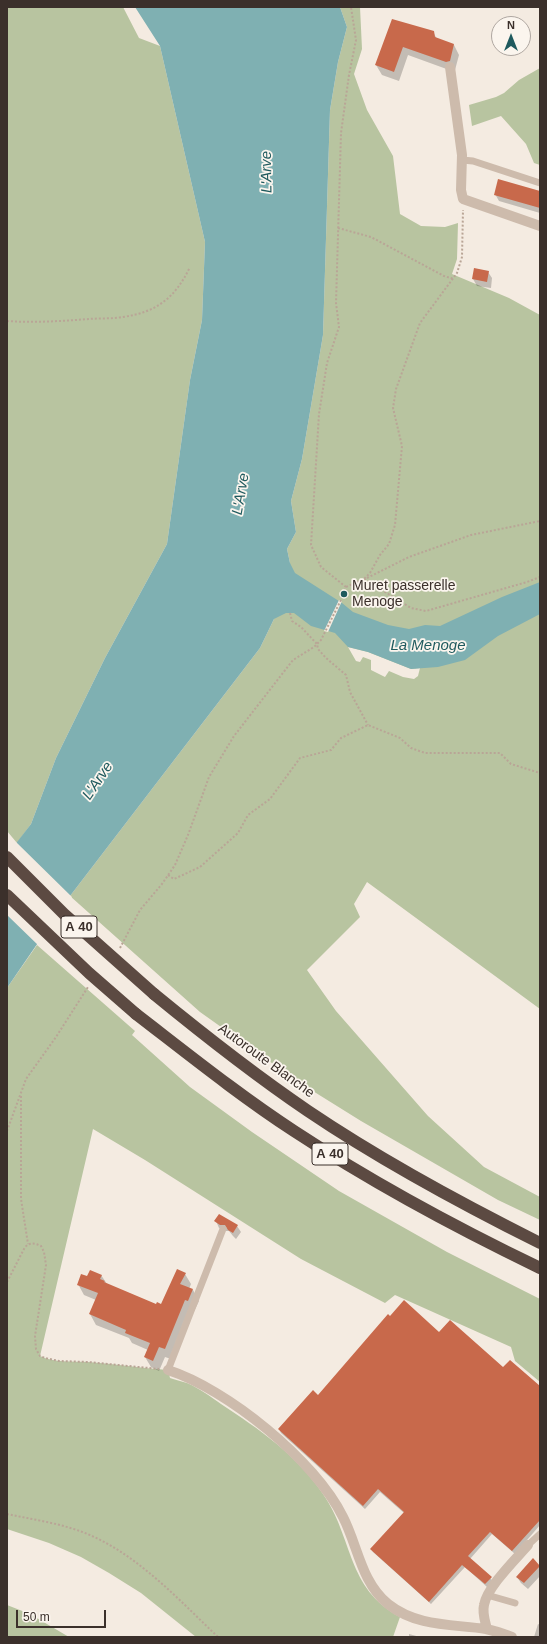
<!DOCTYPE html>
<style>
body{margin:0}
#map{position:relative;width:547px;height:1644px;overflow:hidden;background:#f4ebe1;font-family:Arial,sans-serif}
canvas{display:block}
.frame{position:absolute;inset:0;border:8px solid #3b302b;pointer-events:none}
.north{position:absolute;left:491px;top:16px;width:40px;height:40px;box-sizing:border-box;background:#fbf5ee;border:1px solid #aea6a0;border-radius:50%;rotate:0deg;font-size:11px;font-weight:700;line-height:16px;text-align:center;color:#3b302b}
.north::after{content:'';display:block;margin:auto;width:14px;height:18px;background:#1f5a5e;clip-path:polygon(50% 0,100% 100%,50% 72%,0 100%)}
.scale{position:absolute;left:16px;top:1610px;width:90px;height:18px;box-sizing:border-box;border:2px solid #3b302b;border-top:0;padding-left:5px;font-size:12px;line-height:14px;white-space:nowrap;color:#3b302b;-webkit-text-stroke:3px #fbf5ee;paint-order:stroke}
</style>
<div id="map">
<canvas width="547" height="1644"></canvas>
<div class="frame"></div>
<div class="north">N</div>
<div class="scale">50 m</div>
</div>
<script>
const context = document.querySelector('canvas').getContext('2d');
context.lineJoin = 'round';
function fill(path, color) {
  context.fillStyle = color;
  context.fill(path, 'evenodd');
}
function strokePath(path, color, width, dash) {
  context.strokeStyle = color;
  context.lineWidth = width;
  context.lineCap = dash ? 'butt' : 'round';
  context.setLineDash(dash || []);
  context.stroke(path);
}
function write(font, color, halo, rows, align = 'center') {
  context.font = font + ' Arial,sans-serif';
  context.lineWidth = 3.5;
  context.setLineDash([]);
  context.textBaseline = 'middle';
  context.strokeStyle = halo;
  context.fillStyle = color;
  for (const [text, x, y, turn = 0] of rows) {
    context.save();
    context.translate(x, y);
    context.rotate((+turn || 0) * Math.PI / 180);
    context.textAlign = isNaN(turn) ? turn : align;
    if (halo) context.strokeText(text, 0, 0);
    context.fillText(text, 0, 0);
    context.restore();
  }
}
fill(new Path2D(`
 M7 7H123L139 38 160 46 205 242 202 320 190 380 167 544 105 658 56 758 31 824 17 843 7 831Z
 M340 7H360L362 49 354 74 367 110 393 156 400 214 421 226 445 227 458 223 457 259 452 274 509 298 540 315V1009L367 882 354 904 360 917 307 970 336 1011 428 1116 484 1167 540 1197V1220L498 1200 361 1121 300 1083 200 1012 70 896 260 648 274 619 290 563 287 549 296 532 291 501 302 459 323 335 330 110 338 62 347 27ZM348 647 368 652 411 669 420 668 418 676 414 679 403 677 389 671 385 677 371 670V660L363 657 360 662 356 661Z
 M540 68V165L534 163 526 144 501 116 472 126 469 105 496 97 504 93 519 80Z
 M37 945 135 1031 132 1035 190 1087 252 1132 339 1191 447 1252 540 1299V1382L515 1361 511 1347 395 1295 385 1303 301 1259 145 1160 93 1129 40 1356C54 1363 73 1361 88 1362 115 1364 141 1368 168 1370L170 1378C175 1380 181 1381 187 1383 199 1388 211 1397 221 1404 259 1429 297 1455 323 1494 354 1539 346 1588 400 1617L393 1637H196L141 1593 109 1573 81 1557 49 1543 7 1529V988Z
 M7 1605 30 1614 69 1637H7Z`), '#b8c4a0');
fill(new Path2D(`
 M135 7H340L347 27 338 62 330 110 323 335 302 459 291 501 296 532 287 549 290 563 295 573 342 603 353 612 388 625 409 629 425 625 440 626 502 597 540 582V614L498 636 465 660 438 667 411 669 368 652 348 647 335 633 311 626 294 613H286L274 619 260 648 70 896 7 988V855L31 824 56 758 105 658 167 544 190 380 202 320 205 242 160 46Z`), '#7fb0b2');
fill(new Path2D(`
 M339 600 342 601 328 632 324 631Z
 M16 842 72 897 39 946 7 915V852Z`), '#f4ebe1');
fill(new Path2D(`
 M393 21 433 32 437 39 454 45 459 55 455 70 452 71 408 55 399 81 382 75 376 65Z
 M540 192V213L499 201 495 194Z
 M475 270 488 272 492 278 491 288 477 286 473 279Z
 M216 1221 237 1226 241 1232 236 1239 233 1236 229 1231H224L219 1228Z
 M185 1274 191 1284 189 1289 193 1290 199 1301 171 1359 165 1357 159 1371 151 1367 145 1357 148 1350 132 1343 129 1338 96 1325 90 1314 96 1300 84 1295 78 1284 87 1277 101 1275 107 1284 157 1305H162Z
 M439 1333 540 1388V1525L515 1554 492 1534 470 1559 493 1581 487 1587 465 1567 431 1604 373 1552 371 1549 404 1513 380 1492 365 1509 281 1433 279 1429 318 1396Z
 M540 1566V1576L528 1589 521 1583 517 1577Z
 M538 1624 540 1625V1637H534Z
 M409 1634 420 1637H409Z`), '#0003');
fill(new Path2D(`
 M392 19 434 31 435 37 454 44 450 61 446 62 403 47 394 72 375 65Z
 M498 179 540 191V208L494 195Z
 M474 268 489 271 487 282 472 279Z
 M219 1214 238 1225 233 1233 228 1230 225 1225H220L214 1221Z
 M177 1269 186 1273 180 1284 193 1289 188 1301 185 1300 165 1349 159 1347 153 1361 144 1357 150 1343 125 1333 126 1330 89 1314 98 1293 77 1285 81 1274 87 1276 90 1270 102 1275 100 1279 105 1281 104 1282 156 1304 157 1302 161 1304Z
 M404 1300 439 1332 450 1320 503 1367 510 1360 540 1386V1520L512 1551 490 1532 468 1556 492 1577 485 1584 462 1565 429 1602 370 1549 404 1512 378 1489 363 1506 278 1429 313 1390 318 1395 388 1314 390 1316Z
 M533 1558 540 1566 524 1583 516 1577Z`), '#c8694b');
strokePath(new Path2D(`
 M338 228 371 237 444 276 454 279
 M7 321C35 323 62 321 89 319 100 318 112 319 123 317 157 312 175 298 190 267
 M367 578 409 557 471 535 540 521
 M364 579 411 608 426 611 527 582 540 577
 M346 587 321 567 311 545 319 414 327 363 339 327 336 303 341 133 349 75 356 40 351 7
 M290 613 292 621 301 627 317 644 318 649 326 658 346 675 350 692 368 725
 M168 875 174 879 200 867 238 833 248 815 270 799 300 758 331 750 341 738 368 725 400 738 411 748 425 753H500L511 764 540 773
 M120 948 140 910 162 884 175 865 188 835 209 777 234 736 293 660 314 647 321 640 343 596 346 587 364 579 370 573 380 555 389 544 395 525 402 446 393 408 396 389 420 323 457 273 462 257 463 210
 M21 1096V1199L28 1244
 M7 1131 26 1079 56 1037 88 987
 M7 1282 25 1247C30 1242 35 1243 41 1246L44 1252 46 1265 35 1336 36 1349 40 1356 45 1358 59 1361 88 1362 159 1369
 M7 1514C35 1520 66 1524 92 1536 141 1558 180 1601 218 1637`), '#b9a596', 2, [2, 2]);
strokePath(new Path2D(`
 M462 160 473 161 540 183
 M168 1370 223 1229
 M528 1545 540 1534
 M487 1595 515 1603`), '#cdbbac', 7);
strokePath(new Path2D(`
 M450 67 462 155 461 190 463 199 540 226
 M168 1370C227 1389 315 1460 343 1517 358 1546 361 1582 388 1604 417 1627 452 1624 486 1629 495 1631 504 1634 512 1637
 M487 1629C485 1621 482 1613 484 1605 487 1587 516 1559 528 1545`), '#cdbbac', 10);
strokePath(new Path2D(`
 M154 994C204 1035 255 1075 308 1111 382 1161 460 1203 540 1243
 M136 1014C188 1054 239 1095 294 1131 373 1183 455 1227 540 1268`), '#5c4a42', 12);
strokePath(new Path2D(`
 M7 857 64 914 154 994
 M7 895 89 973 136 1014`), '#5c4a42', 12);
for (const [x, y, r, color] of [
 [344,594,4,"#1f5a5e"]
]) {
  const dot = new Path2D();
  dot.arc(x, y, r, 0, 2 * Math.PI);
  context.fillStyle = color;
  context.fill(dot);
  strokePath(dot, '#fbf5ee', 1.5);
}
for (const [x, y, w] of [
 [79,927,36],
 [330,1154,36]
]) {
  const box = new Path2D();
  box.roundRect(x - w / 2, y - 11, w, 22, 3);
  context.fillStyle = '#fbf5ee';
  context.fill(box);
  strokePath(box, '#3b302b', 1);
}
write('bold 13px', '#3b302b', null, [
 ["A 40",79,927],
 ["A 40",330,1154]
]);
write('14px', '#3b302b', '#fbf5ee', [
 ["Muret passerelle",352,586],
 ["Menoge",352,602]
], 'left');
write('14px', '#3b302b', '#fbf5ee', [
 ["Autoroute Blanche",266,1061,36]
]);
write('italic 15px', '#1f5a5e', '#fbf5ee', [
 ["L'Arve",267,172,-91],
 ["L'Arve",241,494,-80],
 ["La Menoge",428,646],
 ["L'Arve",98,781,-56]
]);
</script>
